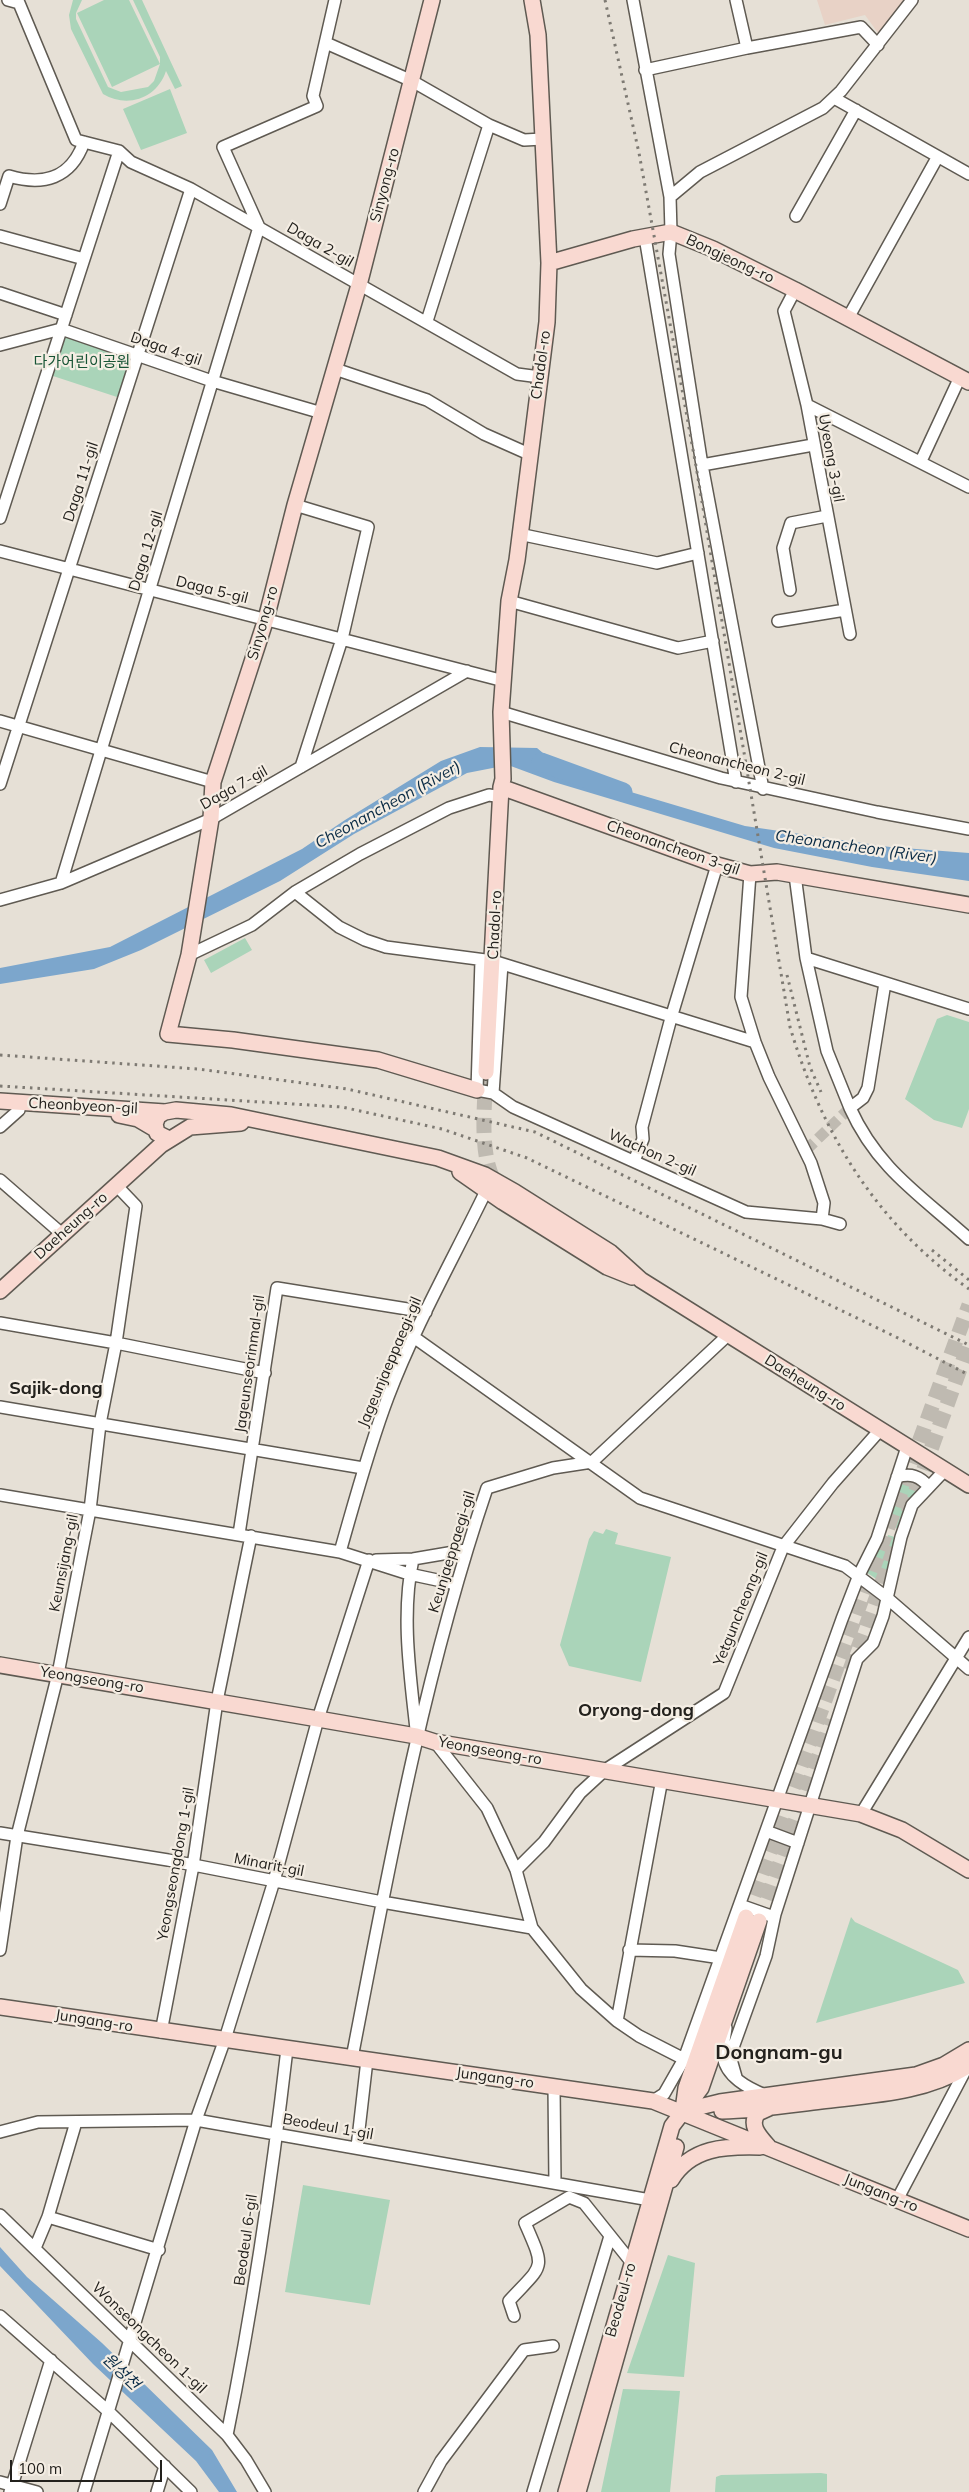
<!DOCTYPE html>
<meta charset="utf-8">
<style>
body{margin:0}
#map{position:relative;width:969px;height:2492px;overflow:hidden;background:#e6e0d6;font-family:Mulish,sans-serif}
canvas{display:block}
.scale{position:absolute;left:10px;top:2460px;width:152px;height:22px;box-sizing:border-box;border:2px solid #23211d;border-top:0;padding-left:6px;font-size:15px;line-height:18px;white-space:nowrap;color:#23211d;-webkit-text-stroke:4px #f4ede3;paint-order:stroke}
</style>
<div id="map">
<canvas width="969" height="2492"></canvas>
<div class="scale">100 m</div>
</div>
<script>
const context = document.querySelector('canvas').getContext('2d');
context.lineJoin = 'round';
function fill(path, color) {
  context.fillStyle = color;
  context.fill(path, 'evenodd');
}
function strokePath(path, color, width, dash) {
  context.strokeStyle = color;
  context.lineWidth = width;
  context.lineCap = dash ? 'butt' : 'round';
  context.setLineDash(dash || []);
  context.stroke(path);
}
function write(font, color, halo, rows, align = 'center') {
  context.font = font + ' Mulish,"Noto Sans KR",sans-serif';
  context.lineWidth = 4.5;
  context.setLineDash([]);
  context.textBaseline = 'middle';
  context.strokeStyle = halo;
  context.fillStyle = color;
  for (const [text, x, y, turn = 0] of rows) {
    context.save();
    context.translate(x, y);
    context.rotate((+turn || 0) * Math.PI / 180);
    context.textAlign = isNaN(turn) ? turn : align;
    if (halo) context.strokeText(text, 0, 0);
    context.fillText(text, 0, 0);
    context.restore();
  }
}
fill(new Path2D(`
 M817 0H904L878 33 865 15 825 25Z`), '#e8d2c6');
fill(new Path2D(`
 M73 0H82L76 13V19L108 87 121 92 148 87 154 81 160 64 112 87 77 13 104 0H129L160 64V57L133 0H142L182 86 175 89 166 71C157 98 128 109 103 94L71 29 69 15Z
 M170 89 187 133 141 150 123 109Z
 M68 334 128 354 132 361 120 398 50 375 61 338Z
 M245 938 252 950 211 973 204 960Z
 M947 1015 969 1022V1109L962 1128 934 1120 905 1099 937 1019Z
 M908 1477 925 1486 900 1531 897 1530V1528L884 1524 898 1481Z
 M606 1529 618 1533 615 1544 671 1557 641 1682 569 1666 560 1645 589 1539 594 1531 603 1534Z
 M888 1535 898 1538 885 1585 866 1572 879 1538 887 1540Z
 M787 1820 796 1825 798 1834 772 1825 776 1822Z
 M851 1917 855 1922 958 1970 965 1983 816 2023Z
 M303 2185 390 2200 370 2305 285 2292Z
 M668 2255 695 2263 684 2377 627 2373Z
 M623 2389 680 2391 670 2492H601Z
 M821 2473 827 2474V2492H715L716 2477 721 2475Z`), '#aad4b9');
fill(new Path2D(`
 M480 747 537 748 567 773 745 826 890 847 969 853V881L872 867 774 848 554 782 508 765 467 773 354 834 280 881 141 950 94 969 0 984V968L110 947 302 849 345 820 441 761Z
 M0 2247 27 2277 102 2343 212 2450 237 2492H219L196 2461 93 2364 0 2266Z`), '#7ca6cc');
strokePath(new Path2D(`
 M541 762 623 792`), '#7ca6cc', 19);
strokePath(new Path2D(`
 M806 1150 850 1108`), '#bfbab1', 11, [11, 5.5]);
strokePath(new Path2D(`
 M486 1072C485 1104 478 1159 497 1185
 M908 1513 969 1344
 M850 1670 896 1544
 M746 1917 969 1305
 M759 1921 832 1720`), '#bfbab1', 15, [15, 8]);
const street = new Path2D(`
 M8 0 19 3 76 140 119 151 131 162 191 189 517 374 540 377
 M633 0 670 197 671 232 669 254 702 465 763 789
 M736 0 747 48 861 27 878 45
 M326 43 412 81 489 125 524 140 543 139
 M645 70 747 48
 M834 98 969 174
 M670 197 700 172 823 108 841 91 912 0
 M0 204 9 176C43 186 71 179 84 142
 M796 216 856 110
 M0 236 84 259
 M645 237 736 782
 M795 290 784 311 807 405 850 634
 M0 293 66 315
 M848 318 937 158
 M427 321 489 125
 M0 345 61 329 212 381 322 413
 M335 369 427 400 484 434 529 454
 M807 405 969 487
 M921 461 960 377
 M702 465 813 445
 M295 505 368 527 342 639 301 767
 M0 518 119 151
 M519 534 657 563 698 553
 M0 551 504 681
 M790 590 783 548 791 523 827 516
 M509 601 678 648 713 641
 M778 621 845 610
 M501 712 721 778 877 812 969 829
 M0 721 213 782
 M0 784 191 189
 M750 874 741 997 755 1042 769 1077 811 1163 824 1203 822 1219
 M795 875 806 958 969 1009
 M61 883 259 227 223 147 317 106 313 96 335 0
 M295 892 339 927 365 940 386 947 493 961 755 1042
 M0 900 61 883 211 819 467 671
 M189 955 252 925 295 892 360 854 449 808 489 795 502 797
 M806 958 827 1051 850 1108
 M481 960 477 1090 493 1093 513 1107 746 1212 822 1219 840 1224
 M885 983 868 1088 863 1098 850 1108C878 1170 922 1196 969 1239
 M493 1093 502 964
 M0 1127 19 1110 20 1102
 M634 1161 643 1139 642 1127 671 1018 717 865
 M0 1180 62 1234
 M0 1323 116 1343 265 1373
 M415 1338 640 1498 845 1566 886 1597 969 1669
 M0 1407 363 1468
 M897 1477C911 1473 920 1476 929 1487
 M0 1495 340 1552 409 1574 456 1584
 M239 1534 277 1288 426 1312
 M340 1552C355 1500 369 1447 388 1397 415 1326 453 1259 486 1191
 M413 1559C401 1614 410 1674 416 1729
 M376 1560 413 1559 466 1550
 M435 1742 487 1808 516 1870 532 1928 581 1989 617 2021 639 2036 684 2059
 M861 1814 969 1637
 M766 1831 798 1843
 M0 1833 168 1860 382 1902 532 1928
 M516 1870 544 1842 580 1793 605 1770 724 1693 783 1547 833 1483 880 1430
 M740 1905 774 1917
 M0 1950 17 1836 58 1674 90 1510 100 1424 116 1343 136 1206 116 1185
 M629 1950 675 1951 721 1958
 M617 2021 662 1779
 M726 2028C725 2037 722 2048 723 2056 726 2077 748 2088 765 2095
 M161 2032 193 1866 217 1701 251 1536
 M352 2058C389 1866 424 1674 487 1488L553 1468 592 1462 728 1335
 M736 2077 730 2056 766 1956 775 1914 857 1659 873 1643 883 1616 901 1537 912 1505 945 1470
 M554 2086 555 2183
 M653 2101 664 2094 684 2059 842 1619 859 1575 877 1539 907 1447
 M0 2132 38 2122 196 2120 650 2200
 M357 2147 367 2060
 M897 2200 967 2067
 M0 2215 227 2435 246 2460 265 2492
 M48 2217 159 2250
 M35 2248 48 2217 76 2122
 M0 2316 108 2411 191 2492
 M514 2316 509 2301C544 2263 546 2271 525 2223L569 2197 584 2203 632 2263
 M227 2435C253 2307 272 2178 287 2049
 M0 2482 37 2492
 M10 2492 51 2360
 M84 2492 196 2120 225 2039 274 1881 318 1719 369 1560
 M157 2492 165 2466
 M424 2492 441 2461 524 2350 553 2346
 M533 2492 610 2236`);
const secondary = new Path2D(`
 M432 0 359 285 295 505 266 619 213 782 211 819 189 955 168 1034 233 1040 378 1060 477 1090
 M549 263 633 239 671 232 713 249 795 290 969 382
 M501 787 717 865 750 874 777 872 969 905
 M486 1072 501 787 503 779 501 712 509 601 517 560 547 322 549 263 538 35 532 0
 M0 1101 165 1112
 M119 1115 138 1119 155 1129
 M169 1139 157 1133 155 1124 158 1116 165 1112 176 1110 231 1115 438 1158 485 1175 515 1192 610 1252 641 1280 969 1485
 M460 1172 503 1202 607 1267 632 1277
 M0 1291 161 1145 190 1127 241 1123
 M0 1665 318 1719 416 1736 435 1742 861 1814 902 1830 969 1870
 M0 2007 653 2101 969 2229
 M683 2110 686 2088 746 1917
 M683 2111 720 2102 916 2075 944 2065 969 2050
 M722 2111C755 2110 788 2105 821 2101 870 2095 927 2093 969 2065
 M768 2146C760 2137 748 2125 758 2113L769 2108
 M671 2180C691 2147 725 2146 760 2147
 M566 2492 672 2126 701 2088 759 1921
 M578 2492 676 2147`);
strokePath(street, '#5f5a52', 14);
strokePath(secondary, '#5f5a52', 18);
strokePath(street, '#fff', 11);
strokePath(secondary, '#f9d9d1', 15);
strokePath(new Path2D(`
 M605 0 639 153 659 263 696 466 790 1027C822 1134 876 1223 969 1289
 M787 975 810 1067 821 1092
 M0 1055 198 1069 347 1089 535 1132 969 1345
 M0 1086 342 1107 442 1129 527 1158 896 1337 969 1375
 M932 1250 969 1280`), '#7e7a73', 3, [2.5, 5]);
write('15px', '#23211d', '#f4ede3', [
 ["Sinyong-ro",385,185,-75],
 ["Daga 2-gil",320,245,30],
 ["Bongjeong-ro",730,259,25],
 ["Daga 4-gil",166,349,19],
 ["Chadol-ro",541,365,-82],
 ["Uyeong 3-gil",831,458,80],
 ["Daga 11-gil",81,482,-72],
 ["Daga 12-gil",146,551,-73],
 ["Daga 5-gil",212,590,14],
 ["Sinyong-ro",263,623,-74],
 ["Cheonancheon 2-gil",737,764,14],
 ["Daga 7-gil",234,788,-29],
 ["Cheonancheon 3-gil",673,848,19],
 ["Chadol-ro",495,925,-87],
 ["Cheonbyeon-gil",83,1106,3],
 ["Wachon 2-gil",652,1153,24],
 ["Daeheung-ro",71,1226,-42],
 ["Jageunjaeppaegi-gil",390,1362,-67],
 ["Jageunseorinmal-gil",250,1364,-82],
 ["Daeheung-ro",805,1383,32],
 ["Keunjaeppaegi-gil",452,1552,-73],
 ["Keunsijang-gil",64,1563,-79],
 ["Yetguncheong-gil",741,1609,-68],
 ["Yeongseong-ro",92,1680,9],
 ["Yeongseong-ro",490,1751,10],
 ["Yeongseongdong 1-gil",176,1864,-80],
 ["Minarit-gil",269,1865,11],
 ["Jungang-ro",94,2021,9],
 ["Jungang-ro",495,2078,8],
 ["Beodeul 1-gil",328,2127,10],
 ["Jungang-ro",881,2193,22],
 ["Beodeul 6-gil",246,2240,-82],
 ["Beodeul-ro",621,2300,-74],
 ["Wonseongcheon 1-gil",149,2338,44]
]);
write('15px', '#175435', '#f4ede3', [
 ["다가어린이공원",82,362]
]);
write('italic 16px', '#0a2b45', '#f4ede3', [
 ["Cheonancheon (River)",388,805,-29],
 ["Cheonancheon (River)",856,847,8],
 ["원성천",121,2372,44]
]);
write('bold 18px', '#23211d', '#f4ede3', [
 ["Sajik-dong",56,1389],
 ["Oryong-dong",636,1711]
]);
write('bold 20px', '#23211d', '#f4ede3', [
 ["Dongnam-gu",779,2053]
]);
</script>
